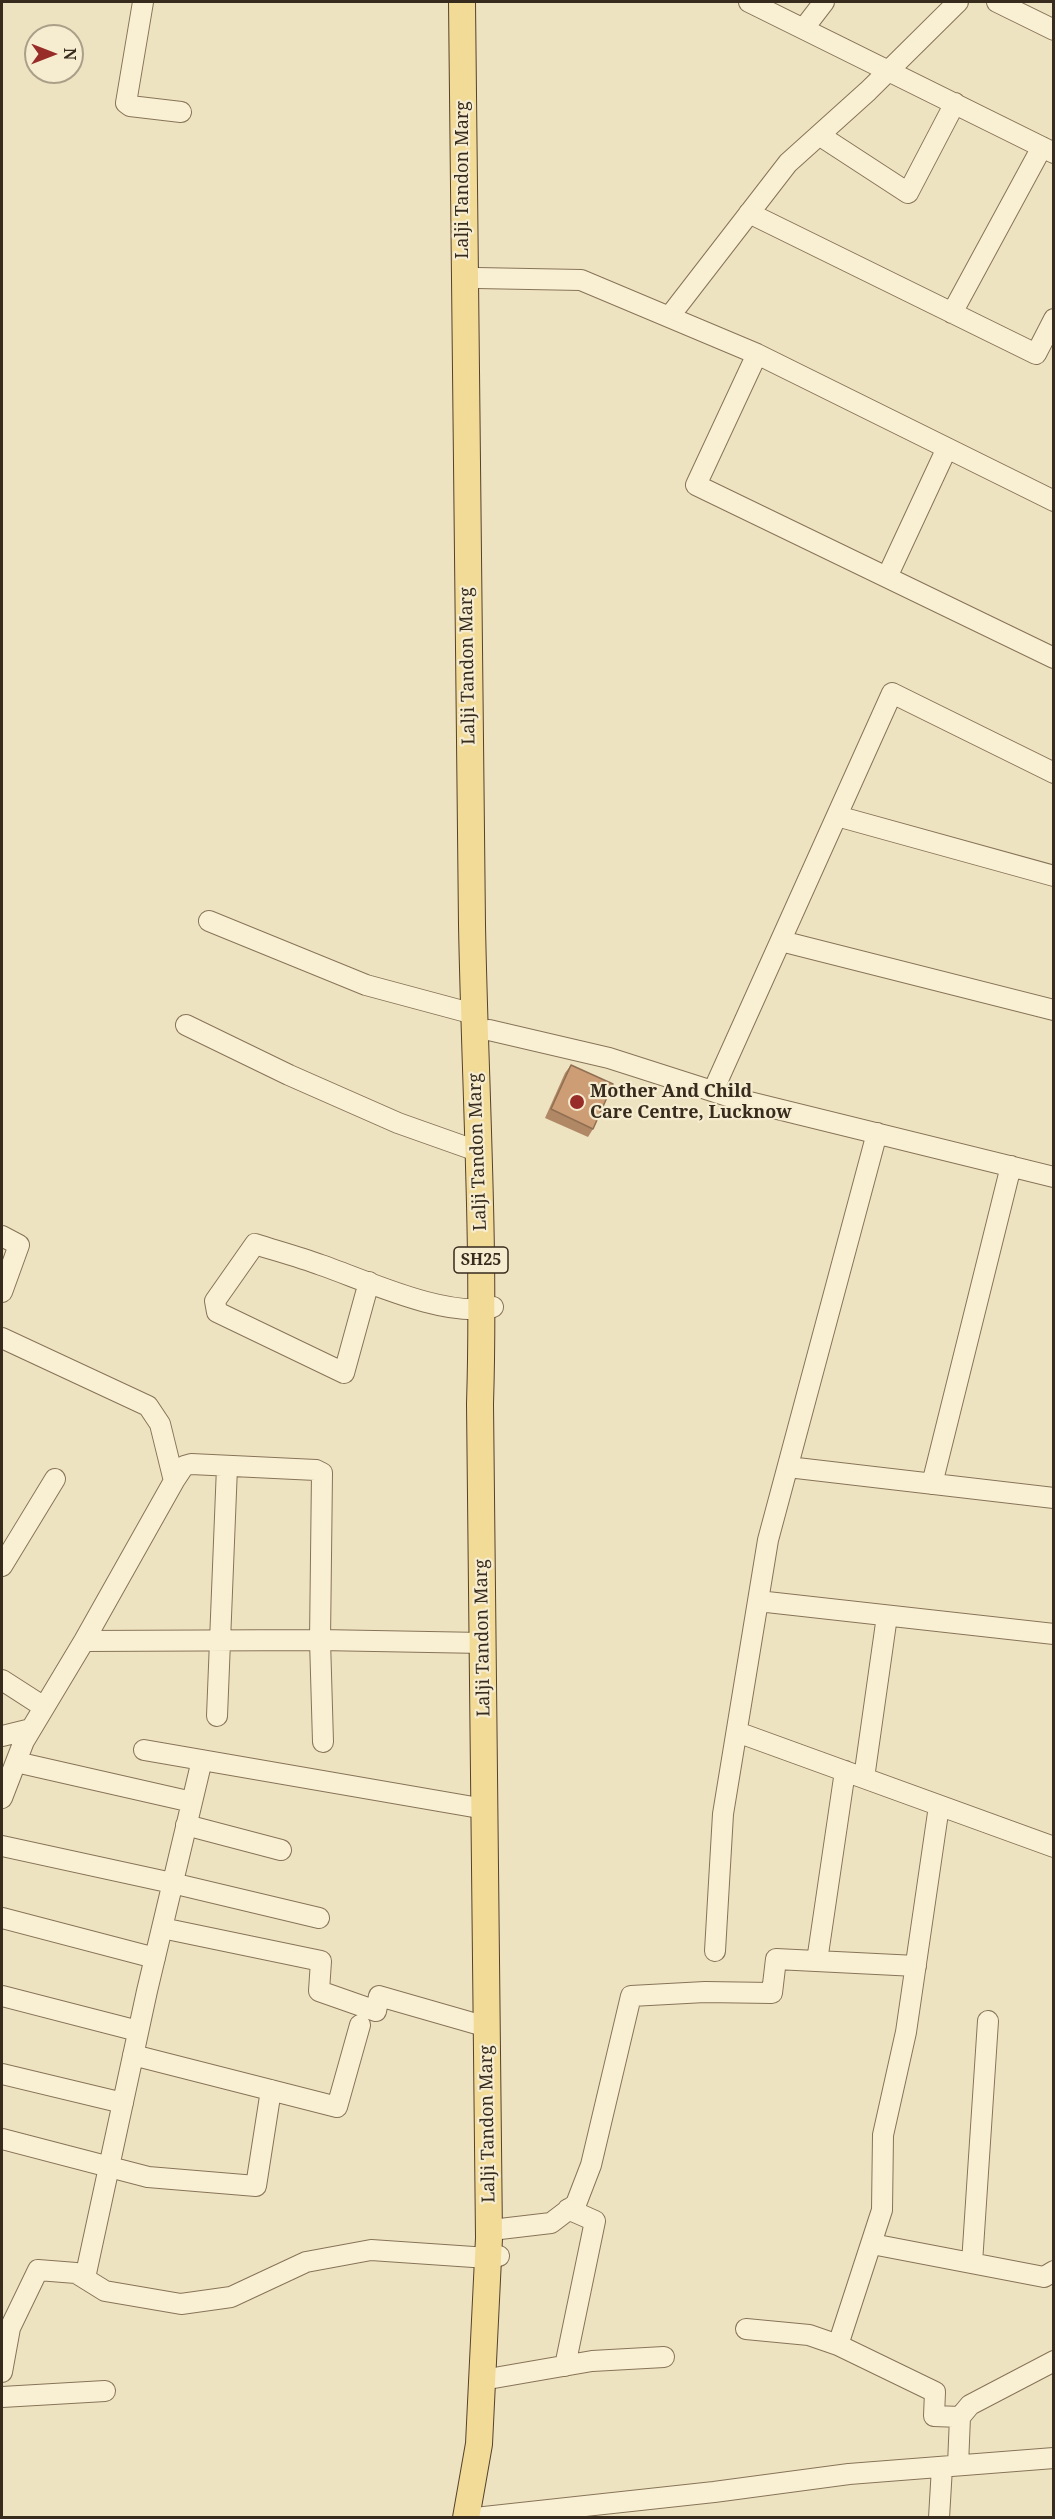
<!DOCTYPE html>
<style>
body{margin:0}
#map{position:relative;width:1055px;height:2519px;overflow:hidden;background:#eee3c0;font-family:"Noto Serif",serif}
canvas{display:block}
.frame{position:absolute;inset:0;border:3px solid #372b1d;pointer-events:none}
.north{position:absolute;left:24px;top:24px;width:60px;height:60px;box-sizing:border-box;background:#f6ecd0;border:2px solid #aa9f88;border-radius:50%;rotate:90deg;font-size:16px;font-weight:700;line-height:24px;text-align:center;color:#372b1d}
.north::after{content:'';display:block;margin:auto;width:21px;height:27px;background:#972c28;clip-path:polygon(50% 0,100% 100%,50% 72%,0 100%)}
</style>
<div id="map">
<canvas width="1055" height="2519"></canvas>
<div class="frame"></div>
<div class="north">N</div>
</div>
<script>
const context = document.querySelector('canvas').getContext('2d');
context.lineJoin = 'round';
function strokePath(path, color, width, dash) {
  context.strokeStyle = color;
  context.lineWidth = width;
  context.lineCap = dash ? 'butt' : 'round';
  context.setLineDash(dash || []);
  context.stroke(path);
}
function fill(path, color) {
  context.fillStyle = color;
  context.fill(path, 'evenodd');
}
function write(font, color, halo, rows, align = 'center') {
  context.font = font + ' "Noto Serif",serif';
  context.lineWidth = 4.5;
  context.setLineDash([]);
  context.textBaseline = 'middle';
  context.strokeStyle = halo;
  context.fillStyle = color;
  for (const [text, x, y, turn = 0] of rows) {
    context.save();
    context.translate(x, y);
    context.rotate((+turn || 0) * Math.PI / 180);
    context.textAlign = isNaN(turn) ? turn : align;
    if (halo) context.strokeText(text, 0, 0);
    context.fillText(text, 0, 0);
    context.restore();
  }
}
const minor = new Path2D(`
 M143 2 126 103 130 106 181 112
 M749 2 1054 153
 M997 2 1054 30
 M804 28 824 2
 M819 135 908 193 955 103
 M749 213 1036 354 1054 319
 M477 278 581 280 757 354 1054 501
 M952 313 1042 147
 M669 317 788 163 868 91 958 2
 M757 354 696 485 1054 658
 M887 577 947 448
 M837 816 1054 876
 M209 921 366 985 474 1014
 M781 941 1054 1010
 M186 1025 289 1075 398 1123 477 1151
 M474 1033 489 1030 609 1058 737 1099 1054 1177
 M713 1091 892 693 1054 773
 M2 1236 19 1245 2 1292
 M369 1282 344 1373 217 1312 215 1301 255 1244C277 1251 299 1257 321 1265 365 1280 447 1319 493 1307
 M2 1338 148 1406 160 1424 174 1481
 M788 1467 1054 1498
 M932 1484 1011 1166
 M2 1566 55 1479
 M758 1601 1054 1634
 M84 1641 320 1640 483 1643
 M2 1680 44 1707
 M217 1716 227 1467
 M737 1732 1054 1847
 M2 1736 31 1729
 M144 1750 485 1809
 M16 1762 192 1802
 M864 1778 887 1616
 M2 1798 24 1741 84 1641 174 1481 184 1466 191 1464 316 1470 322 1473 320 1640 323 1742
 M186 1825 281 1850
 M2 1846 172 1883 319 1918
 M2 1918 155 1958
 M162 1928 321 1961 319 1991 376 2011 379 1996 487 2027
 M715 1951 723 1814 768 1540 877 1133
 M817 1961 845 1771
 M2 1996 138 2031
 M133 2055 337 2107 360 2025
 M2 2074 123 2103
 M2 2139 148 2177 256 2186 271 2090
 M500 2229 551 2223 576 2204 591 2165 631 1996 705 1992 772 1993 776 1959 916 1966
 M872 2244 1044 2277 1054 2271
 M972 2263 988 2021
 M85 2278 147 1991 202 1760
 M746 2329 809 2335 838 2345 935 2392 934 2416 960 2417
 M838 2345 882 2210 883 2135 906 2032 939 1806
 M565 2366 595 2221 568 2209
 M2 2372 10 2328 38 2270 76 2273 105 2291 181 2304 231 2297 306 2262 371 2250 488 2258 499 2256
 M494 2378 592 2361 664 2357
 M2 2397 105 2391
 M958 2465 960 2417 970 2405 1054 2361
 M475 2518 714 2492 849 2474 1054 2458
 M939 2518 942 2467`);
const major = new Path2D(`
 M462 2C463 309 467 617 472 925 475 1084 485 1244 480 1404L489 2238 479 2444 466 2518`);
strokePath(minor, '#877458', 22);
strokePath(major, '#55412d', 28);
strokePath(minor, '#f9f0d4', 20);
strokePath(major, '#f2da97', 26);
fill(new Path2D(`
 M571 1065 593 1129 588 1137 545 1118 565 1073Z`), '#b08865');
const building = new Path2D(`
 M571 1065 613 1084 593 1129 551 1109Z`);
fill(building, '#cd9e76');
strokePath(building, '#906f53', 1.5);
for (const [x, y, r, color] of [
 [577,1102,8,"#972c28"]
]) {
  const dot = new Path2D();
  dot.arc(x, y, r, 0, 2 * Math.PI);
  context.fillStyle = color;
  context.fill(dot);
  strokePath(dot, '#f6ecd0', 2);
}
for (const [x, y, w] of [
 [481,1260,54]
]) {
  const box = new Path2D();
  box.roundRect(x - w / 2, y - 13, w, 26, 4.5);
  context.fillStyle = '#f6ecd0';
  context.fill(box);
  strokePath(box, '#372b1d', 1.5);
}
write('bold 16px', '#372b1d', null, [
 ["SH25",481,1260]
]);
write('18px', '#372b1d', '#f6ecd0', [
 ["Lalji Tandon Marg",463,180,-90],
 ["Lalji Tandon Marg",468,666,-91],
 ["Lalji Tandon Marg",478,1152,-92],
 ["Lalji Tandon Marg",483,1638,-91],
 ["Lalji Tandon Marg",488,2124,-91]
]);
write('bold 18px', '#372b1d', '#f6ecd0', [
 ["Mother And Child",590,1092],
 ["Care Centre, Lucknow",590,1113]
], 'left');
</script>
